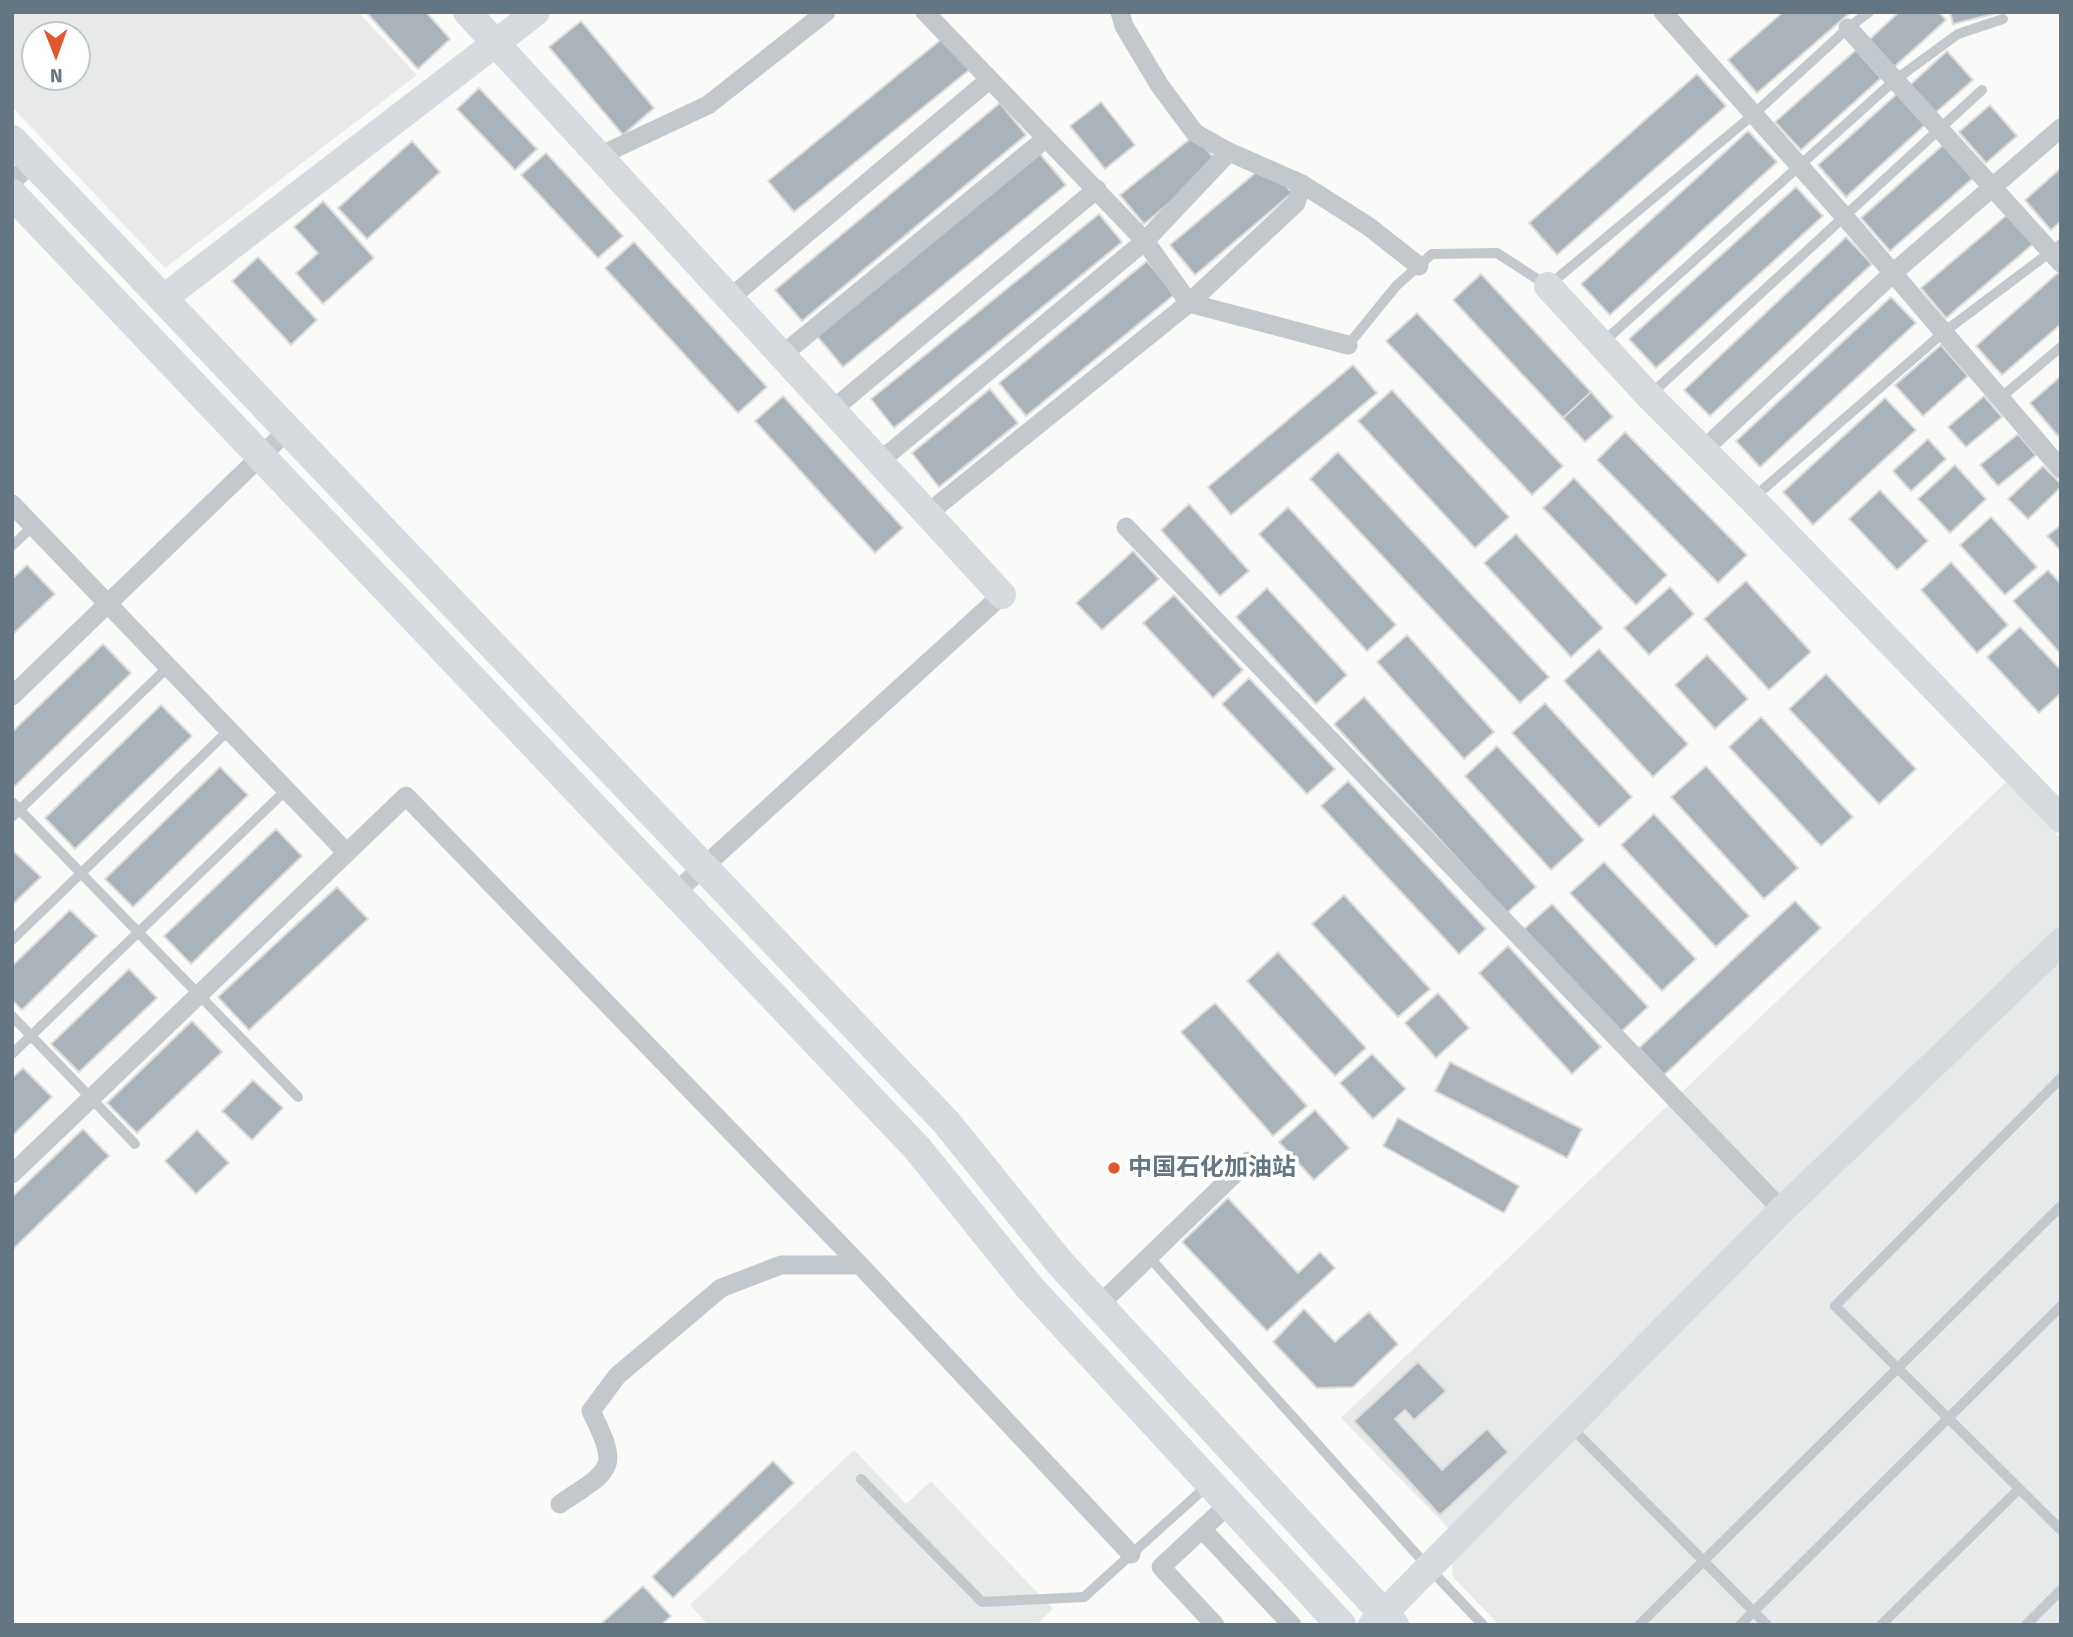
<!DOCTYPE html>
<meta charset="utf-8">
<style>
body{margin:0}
#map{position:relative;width:2073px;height:1637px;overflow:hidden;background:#fafaf8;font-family:"Fira Sans",sans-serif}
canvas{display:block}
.frame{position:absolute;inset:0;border:14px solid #657683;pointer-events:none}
.north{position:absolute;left:21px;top:21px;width:70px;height:70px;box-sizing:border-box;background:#fff;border:2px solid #c1c8cd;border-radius:50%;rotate:179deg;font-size:19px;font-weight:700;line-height:28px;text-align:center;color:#657683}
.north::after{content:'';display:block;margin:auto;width:24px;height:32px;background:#e4572e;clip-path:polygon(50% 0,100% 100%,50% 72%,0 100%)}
</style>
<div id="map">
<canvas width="2073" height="1637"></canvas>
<div class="frame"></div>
<div class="north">N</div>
</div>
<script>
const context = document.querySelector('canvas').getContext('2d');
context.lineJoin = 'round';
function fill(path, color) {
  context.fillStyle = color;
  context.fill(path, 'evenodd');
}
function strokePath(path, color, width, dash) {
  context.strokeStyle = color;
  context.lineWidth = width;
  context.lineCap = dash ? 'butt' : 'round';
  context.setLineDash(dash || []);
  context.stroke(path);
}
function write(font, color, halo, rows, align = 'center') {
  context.font = font + ' "Fira Sans","Noto Sans SC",sans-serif';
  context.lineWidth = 7;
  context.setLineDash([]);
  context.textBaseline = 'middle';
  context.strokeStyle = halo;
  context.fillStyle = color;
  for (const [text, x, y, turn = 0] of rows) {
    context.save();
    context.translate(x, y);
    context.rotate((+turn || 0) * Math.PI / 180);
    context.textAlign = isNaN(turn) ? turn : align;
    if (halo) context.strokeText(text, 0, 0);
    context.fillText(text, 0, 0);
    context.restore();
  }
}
fill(new Path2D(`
 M12 12H358L417 75 165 268 12 107ZM35 35H77V77H35Z
 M2006 782 2061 839V1625H1499L1453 1577 1448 1528 1341 1418Z
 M854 1450 906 1504 931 1481 1053 1609 1036 1625H708L690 1605Z`), '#e8e9e9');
const building = new Path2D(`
 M366 12H426L450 39 418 69Z
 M1783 12H1851L1757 93 1728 60Z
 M1899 12H1939L1946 20 1894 67 1869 40Z
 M1950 12H2001L1953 24Z
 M581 21 654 108 623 135 549 47Z
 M943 38 969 70 794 212 768 181Z
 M1856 50 1881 78 1801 150 1775 122Z
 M1947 51 1973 80 1934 114 1909 86Z
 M1697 74 1726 106 1557 255 1529 223Z
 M479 88 537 149 515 170 457 109Z
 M1898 93 1926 124 1846 197 1818 165Z
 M1101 102 1135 145 1105 169 1070 126Z
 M1000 103 1026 135 802 321 775 290Z
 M1990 105 2017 136 1986 163 1959 132Z
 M1748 131 1777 162 1610 315 1581 284Z
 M1195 135 1218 163 1144 224 1120 195Z
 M412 141 440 172 367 239 338 208Z
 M1943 145 1973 178 1890 251 1861 218Z
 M546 153 623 236 598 258 521 175Z
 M1040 154 1066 185 843 367 817 336Z
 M1267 163 1292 193 1195 275 1170 245Z
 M2061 168V221L2051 230 2025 200Z
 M1796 187 1823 216 1656 368 1629 339Z
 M323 201 374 258 323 304 296 273 318 253 294 227Z
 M1099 214 1122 242 894 428 871 399Z
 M2008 214 2033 244 1946 318 1921 288Z
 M1846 237 1872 264 1710 416 1684 390Z
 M634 242 767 387 738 413 605 268Z
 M258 257 317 320 291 345 232 281Z
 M1147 261 1175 294 1026 416 999 383Z
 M2060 271 2061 324 2002 375 1976 346Z
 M1481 274 1591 392 1563 418 1453 300Z
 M1891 297 1916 323 1760 467 1736 441Z
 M1417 313 1563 466 1532 495 1386 341Z
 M1941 345 1968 376 1923 416 1895 385Z
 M1353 365 1377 393 1231 515 1208 487Z
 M2061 376V434L2058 436 2030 403Z
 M990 389 1018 423 939 487 912 453Z
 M1392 390 1509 517 1475 548 1358 421Z
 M1591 392 1613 417 1585 442 1563 418Z
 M783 396 903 528 875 553 755 421Z
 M1984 396 2002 417 1966 447 1948 427Z
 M1885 398 1916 430 1813 525 1783 492Z
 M1625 432 1747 555 1718 583 1597 460Z
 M2018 434 2036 455 1998 486 1980 465Z
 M1928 439 1946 459 1911 491 1893 471Z
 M1338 452 1549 677 1520 703 1310 479Z
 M1955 465 1986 499 1950 533 1918 499Z
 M2043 466 2061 484V487L2028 519 2008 499Z
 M1574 478 1667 575 1636 605 1543 508Z
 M1880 490 1928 541 1897 570 1849 519Z
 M1189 504 1249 571 1220 596 1161 530Z
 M1288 507 1396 625 1367 651 1259 534Z
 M1991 517 2037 567 2005 595 1960 545Z
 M2061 525V551L2047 536Z
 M1516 534 1603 628 1571 657 1484 563Z
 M1133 551 1159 579 1102 630 1076 603Z
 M1951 562 2008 625 1977 653 1921 590Z
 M27 565 55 594 12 635V579Z
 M2048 570 2061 584V654L2013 601Z
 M1746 581 1811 652 1769 690 1704 619Z
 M1670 587 1694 614 1649 655 1624 628Z
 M1267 588 1347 675 1316 704 1236 617Z
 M1174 595 1243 670 1213 698 1143 623Z
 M2020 627 2061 670V693L2039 713 1987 657Z
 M1407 635 1494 732 1464 759 1377 662Z
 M103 644 131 673 15 786 12 783V732Z
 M1599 649 1688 744 1653 777 1564 681Z
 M1707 655 1748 699 1715 729 1675 685Z
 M1826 674 1916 769 1879 804 1789 709Z
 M1249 678 1335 769 1307 794 1222 704Z
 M1364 697 1536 887 1507 913 1334 724Z
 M1545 703 1632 797 1599 827 1512 733Z
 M161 705 192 736 75 849 45 818Z
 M1761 717 1853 817 1821 846 1729 747Z
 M1497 746 1584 840 1551 870 1465 776Z
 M1706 766 1798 868 1764 899 1671 797Z
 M220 767 248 795 133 907 105 879Z
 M1348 781 1486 929 1459 954 1321 806Z
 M1654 814 1749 916 1716 947 1621 845Z
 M276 829 302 856 191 964 164 936Z
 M12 850 41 877 12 905Z
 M1604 862 1696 959 1662 991 1570 893Z
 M337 887 368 919 249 1030 218 997Z
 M1344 895 1430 989 1398 1017 1312 924Z
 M1795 901 1821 928 1664 1075 1639 1048Z
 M1552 904 1648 1007 1621 1032 1524 929Z
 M70 910 97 936 22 1010 12 1000V966Z
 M1508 946 1601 1047 1572 1074 1479 973Z
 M1278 952 1366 1048 1335 1076 1247 981Z
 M129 969 157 998 79 1072 51 1044Z
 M1438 993 1469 1028 1436 1058 1405 1023Z
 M1215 1003 1307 1106 1273 1136 1181 1032Z
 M192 1021 222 1052 137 1133 107 1103Z
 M1372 1054 1406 1089 1373 1119 1340 1083Z
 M1450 1062 1582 1129 1567 1158 1435 1091Z
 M23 1068 52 1097 12 1136V1078Z
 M253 1080 283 1108 252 1140 222 1111Z
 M1315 1110 1349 1148 1314 1180 1279 1142Z
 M1398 1118 1519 1186 1504 1213 1383 1146Z
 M83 1129 109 1156 12 1250V1197Z
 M197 1130 229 1163 196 1194 165 1161Z
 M1228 1198 1298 1273 1320 1252 1335 1268 1267 1331 1182 1242Z
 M1304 1309 1335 1342 1369 1312 1398 1344 1353 1387 1317 1388 1273 1342Z
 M1418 1362 1446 1391 1414 1420 1405 1410 1395 1419 1442 1470 1487 1429 1508 1452 1440 1515 1354 1421Z
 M773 1461 794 1483 673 1598 652 1577Z
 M643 1586 671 1616 661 1625H603L602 1623Z`);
fill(building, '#aab3b9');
strokePath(building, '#dcdcda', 2);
strokePath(new Path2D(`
 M1602 343 1895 80 1958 34 2003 19
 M1348 345 1397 285 1432 254 1497 253 1548 286 1754 114 1848 28 1869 12
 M1650 395 1982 90
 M1999 399 2061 347
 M1752 499 1944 332 2061 244
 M12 546 33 526
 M12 802 298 1097
 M12 817 168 667
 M12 940 229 730
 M12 1016 135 1144
 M12 1054 286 790
 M2061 1078 1835 1306 2061 1530
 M1149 1257 1429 1568 1483 1625
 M1570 1426 1767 1625
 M861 1479 982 1602 1084 1597 1207 1486
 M1639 1625 2061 1206
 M1740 1625 2061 1306
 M1881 1625 2019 1489
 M2026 1625 2061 1590`), '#c3c8cc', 10);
strokePath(new Path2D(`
 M925 12 1145 241 1189 303 1348 345
 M1120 12 1124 26 1160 86 1195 133 1229 152 1302 184 1368 226 1419 266
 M1663 12 1844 216 2061 469
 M1848 28 2061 263
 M599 156 708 105 826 12
 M12 182 33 161
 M730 298 989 80
 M782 355 1045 139
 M832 410 1097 189
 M1703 450 1893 273 2061 128
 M880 461 1145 241 1229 152
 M12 504 347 853
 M927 514 1189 303 1296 203 1302 184
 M1126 527 1782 1210
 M12 696 289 429
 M676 892 1002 595
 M12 1174 406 796 860 1265 1131 1554
 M1099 1305 1248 1161
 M560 1504C611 1469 621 1471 591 1411L617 1376 721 1288 781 1265H860
 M1202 1529 1292 1625
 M1215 1625 1161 1567 1229 1504`), '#c3c8cc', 19);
strokePath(new Path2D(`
 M467 12 1002 595
 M1548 286 1649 396 1752 499 2061 819
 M164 298 536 12
 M1372 1625 1782 1210 2061 942`), '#d6dbdf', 28);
strokePath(new Path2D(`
 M12 140 946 1122 1060 1263 1394 1625
 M12 194 917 1148 1030 1288 1341 1625`), '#d6dbdf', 30);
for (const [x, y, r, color] of [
 [1114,1168,7,"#e4572e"]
]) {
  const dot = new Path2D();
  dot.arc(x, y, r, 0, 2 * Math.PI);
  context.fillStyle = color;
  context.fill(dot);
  strokePath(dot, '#fff', 2.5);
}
write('bold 24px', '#657683', '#fff', [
 ["中国石化加油站",1128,1168]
], 'left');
</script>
